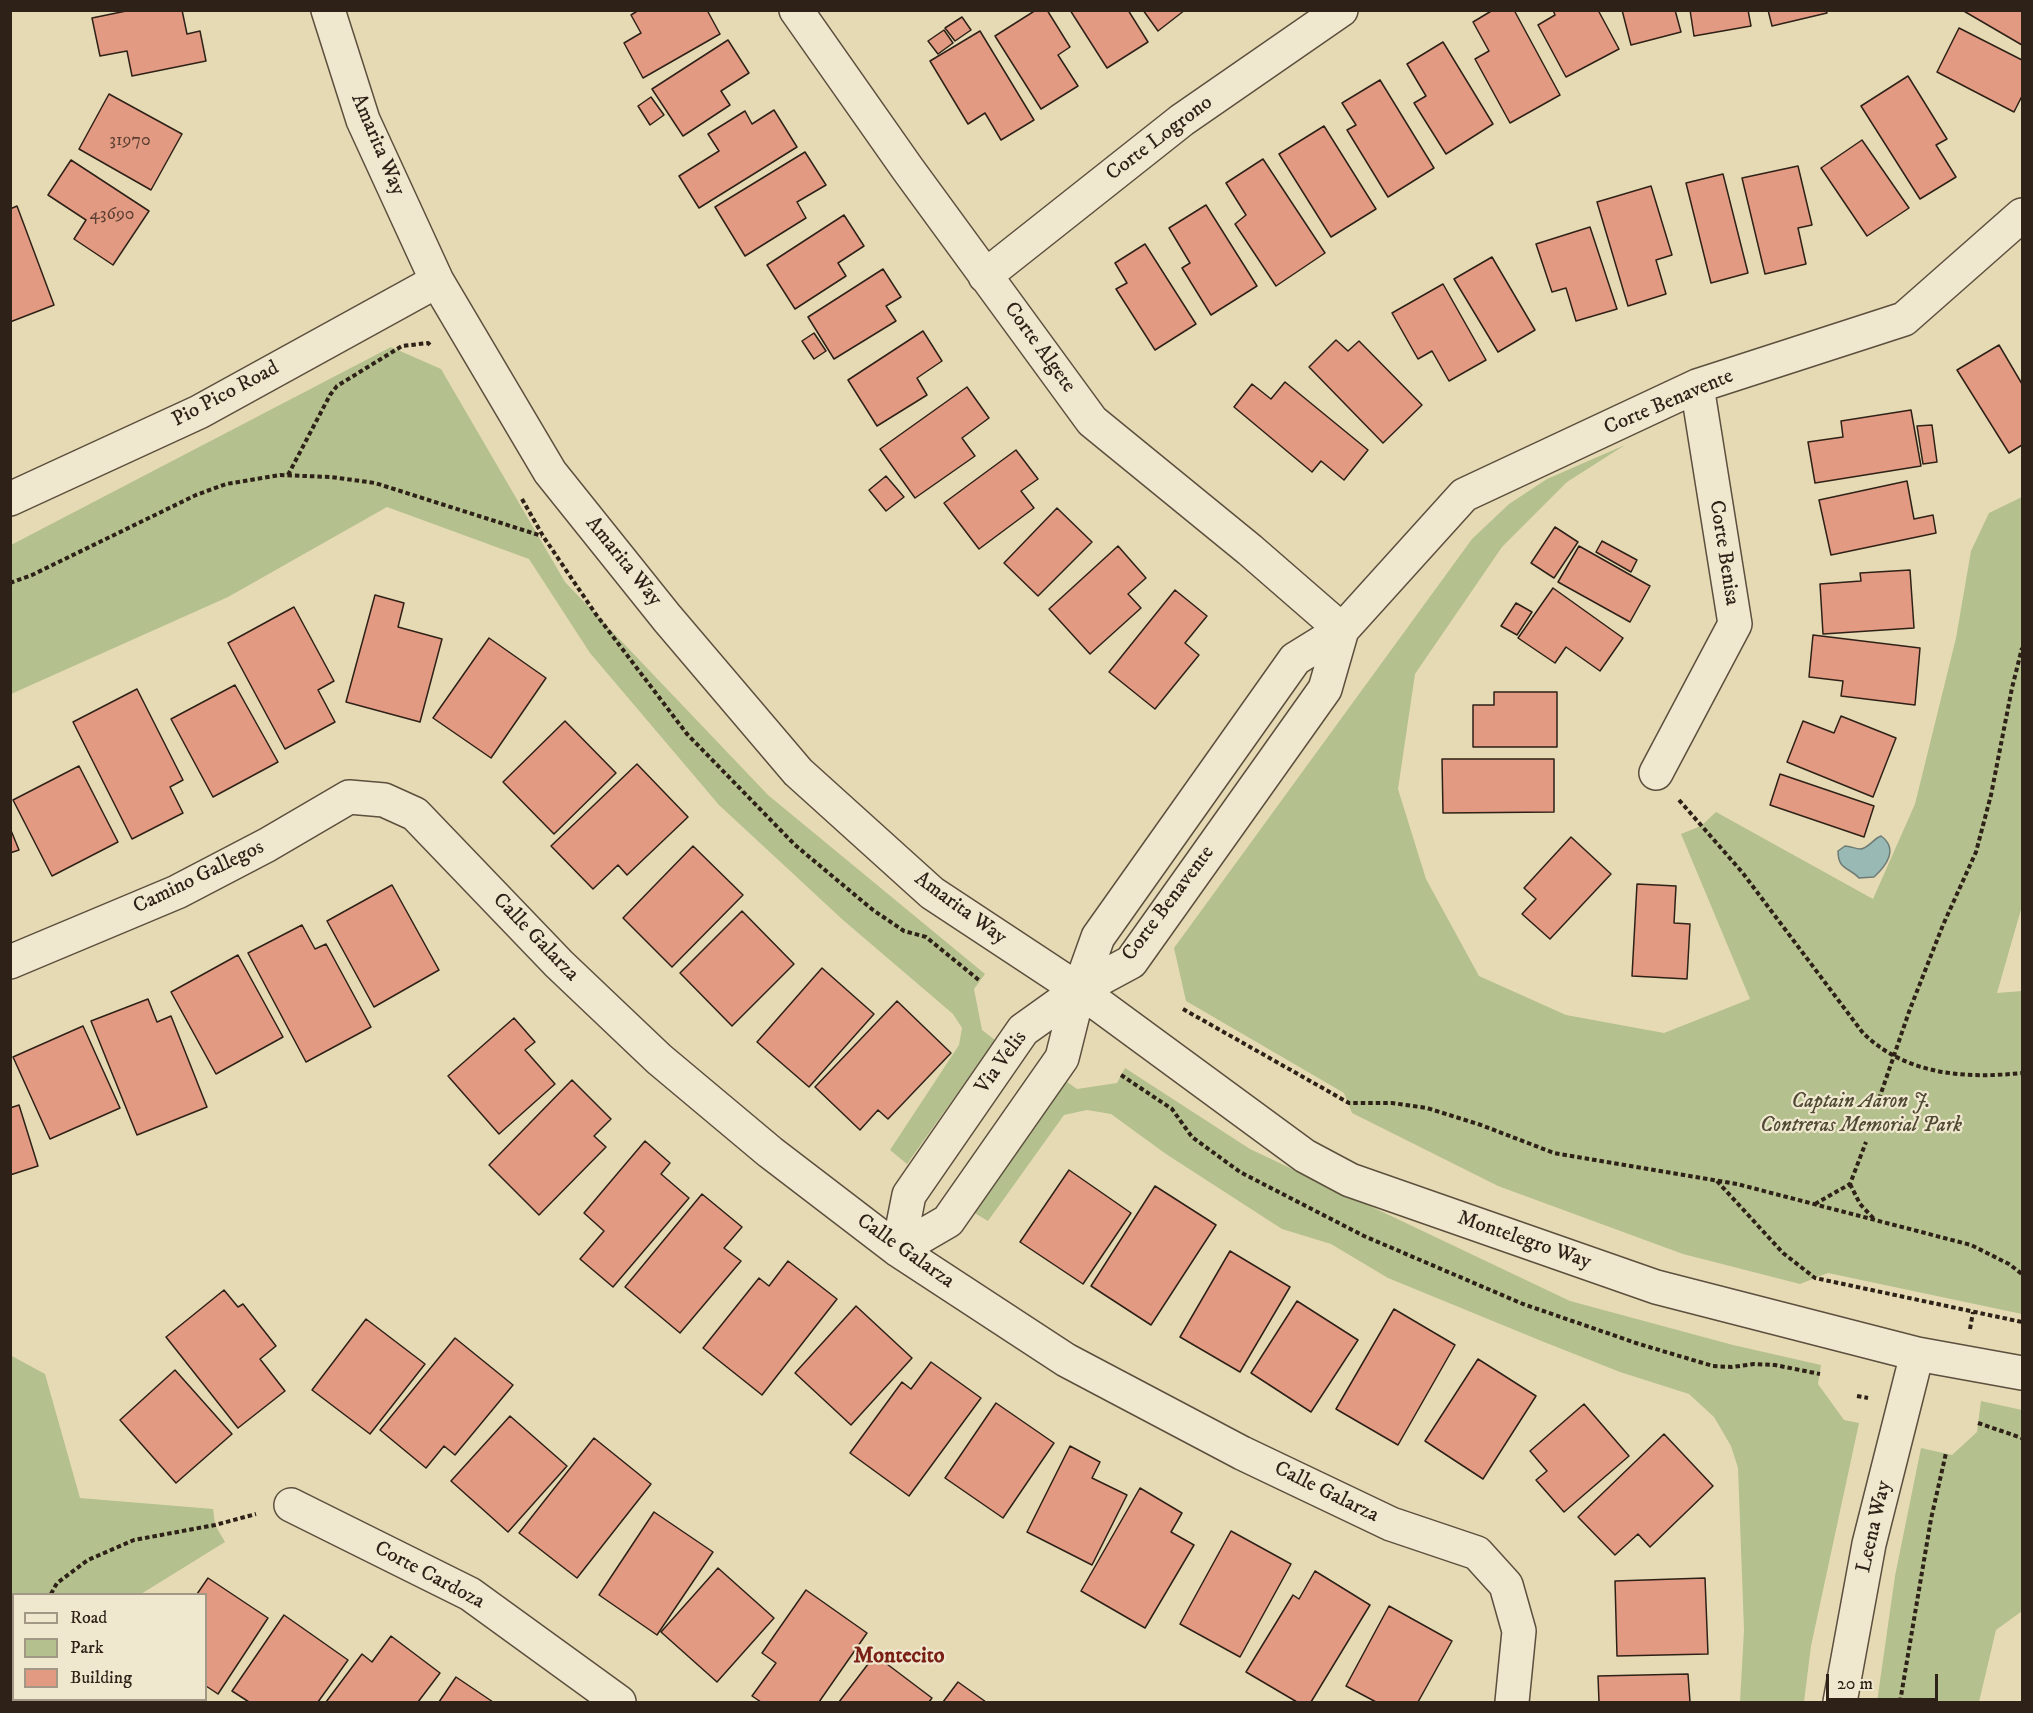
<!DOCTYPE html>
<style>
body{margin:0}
#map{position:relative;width:2033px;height:1713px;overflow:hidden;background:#e6dab4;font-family:"IM FELL DW Pica",serif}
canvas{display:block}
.frame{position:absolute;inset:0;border:12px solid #2e2117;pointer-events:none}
.legend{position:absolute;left:12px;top:1593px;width:195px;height:108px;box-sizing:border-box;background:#efe7ce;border:2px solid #a29885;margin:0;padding:8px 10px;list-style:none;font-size:18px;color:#2e2117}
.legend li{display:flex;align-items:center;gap:12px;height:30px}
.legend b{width:30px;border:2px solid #a29885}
.scale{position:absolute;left:1826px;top:1674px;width:112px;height:27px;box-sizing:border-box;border:3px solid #2e2117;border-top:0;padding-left:8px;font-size:18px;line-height:21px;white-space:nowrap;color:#2e2117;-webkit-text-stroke:4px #efe7ce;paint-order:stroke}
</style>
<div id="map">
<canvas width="2033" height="1713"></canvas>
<div class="frame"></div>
<ul class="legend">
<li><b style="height:8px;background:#efe7ce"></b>Road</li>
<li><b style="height:16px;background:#b4c08d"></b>Park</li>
<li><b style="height:16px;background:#e39a82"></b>Building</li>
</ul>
<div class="scale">20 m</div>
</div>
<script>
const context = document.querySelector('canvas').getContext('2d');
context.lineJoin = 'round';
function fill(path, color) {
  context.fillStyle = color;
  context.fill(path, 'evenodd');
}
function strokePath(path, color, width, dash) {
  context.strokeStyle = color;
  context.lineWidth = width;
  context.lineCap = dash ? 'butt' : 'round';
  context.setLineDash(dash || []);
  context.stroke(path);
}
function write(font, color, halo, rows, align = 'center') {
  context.font = font + ' "IM FELL DW Pica",serif';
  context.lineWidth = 4.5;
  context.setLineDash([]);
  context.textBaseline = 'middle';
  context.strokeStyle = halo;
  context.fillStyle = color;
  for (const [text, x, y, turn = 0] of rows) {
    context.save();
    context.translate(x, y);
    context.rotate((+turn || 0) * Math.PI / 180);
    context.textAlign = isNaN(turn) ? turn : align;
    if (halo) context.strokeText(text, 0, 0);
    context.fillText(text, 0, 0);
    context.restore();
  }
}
fill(new Path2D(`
 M391 347 441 369 565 582 768 795 985 974 974 989 982 1030 995 1040 907 1164 890 1150 959 1045 962 1028 953 1014 843 920 719 805 590 653 529 559 387 507 228 597 11 694V545Z
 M1625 445 1567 482 1502 547 1415 674 1398 789 1426 879 1479 976 1566 1015 1664 1033 1750 999 1681 834 1701 826 1716 812 1873 899 1915 804 1956 638 1971 551 1989 513 2022 497V906L1997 993 2022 991V1314L1828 1273 1800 1284 1683 1254 1498 1186 1352 1113 1344 1093 1186 1001 1174 948 1472 539 1509 504 1547 479Z
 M1125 1068 1250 1149 1570 1301 1733 1345 1821 1365 1818 1384 1844 1420 1859 1423 1811 1646 1804 1702H1740L1744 1630 1738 1468 1731 1446 1714 1417 1689 1394 1620 1372 1544 1342 1388 1278 1331 1244 1282 1229 1166 1154 1111 1114 1087 1110 1064 1115 988 1221 973 1212 1063 1079 1077 1089 1117 1083Z
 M10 1355 45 1374 80 1498 213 1509 215 1525 225 1542 141 1594H14V1700H126L130 1702H11Z
 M1981 1401 2022 1410V1611L1996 1630 1979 1702H1877L1895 1576 1921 1448 1952 1455 1977 1432Z`), '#b4c08d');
const water = new Path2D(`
 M1881 836C1899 849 1886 866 1874 877L1859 878C1849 867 1838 870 1838 851L1845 846C1850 846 1856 849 1860 849 1868 849 1874 838 1881 836Z`);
fill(water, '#99b9b5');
strokePath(water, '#6e7c76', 1.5);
const building = new Path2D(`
 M131 10H182L187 34 200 31 206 61 132 76 127 51 100 56 92 18Z
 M639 10H707L720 34 643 78 624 43 641 33 631 15Z
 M1036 10H1047L1070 47 1058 55 1078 86 1041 109 995 36Z
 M1070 10H1128L1148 42 1107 68Z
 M1143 10H1185L1158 31Z
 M1493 10H1514L1560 95 1510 123 1475 59 1489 51 1473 22Z
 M1553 10H1598L1619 49 1566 77 1538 25 1555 15Z
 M1622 10H1675L1681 32 1631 45Z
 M1690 10H1748L1751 26 1694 36Z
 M1768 10H1826L1827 13 1772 26Z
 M1962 10H2022V45Z
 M962 17 971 30 955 41 945 28Z
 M1959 28 2022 60V96L2014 112 1937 72Z
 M944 30 953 43 938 54 928 41Z
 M980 31 1034 120 1001 140 985 113 968 124 930 61Z
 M728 40 749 73 721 91 730 105 683 136 652 89Z
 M1443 42 1493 124 1446 154 1414 103 1426 96 1407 64Z
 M1908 76 1947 139 1936 145 1956 177 1920 199 1861 106Z
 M1380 80 1434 168 1388 197 1347 130 1356 125 1342 103Z
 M109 94 182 134 151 190 79 149Z
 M651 97 664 115 650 125 638 106Z
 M774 110 797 147 699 208 679 176 719 151 708 134 745 111 752 124Z
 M1324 126 1376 209 1331 237 1279 154Z
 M1862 140 1909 208 1867 236 1821 168Z
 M805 152 826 185 797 202 806 218 745 256 715 207Z
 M1263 159 1325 253 1276 286 1235 224 1246 215 1226 183Z
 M71 160 149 211 113 265 74 239 86 220 48 195Z
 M1798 166 1812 225 1798 228 1806 264 1765 274 1742 178Z
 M1723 174 1748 273 1711 283 1686 183Z
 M1651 186 1672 255 1656 260 1666 294 1628 306 1597 202Z
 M1206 205 1257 286 1211 315 1182 268 1190 263 1169 228Z
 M17 206 54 305 10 322V209Z
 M844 215 864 246 838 263 846 276 795 309 767 265Z
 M1590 227 1617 309 1576 321 1566 288 1552 292 1536 244Z
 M1145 244 1196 324 1155 350 1116 289 1127 283 1115 263Z
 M1492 257 1535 330 1498 352 1454 279Z
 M883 269 901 297 886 306 896 321 834 359 808 317Z
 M1443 284 1486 360 1449 381 1432 351 1418 359 1392 313Z
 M923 331 942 361 917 378 927 395 877 426 848 380Z
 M814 333 826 351 814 359 802 341Z
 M1336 340 1348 351 1359 341 1422 405 1383 443 1309 367Z
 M1999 345 2022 384V445L2009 453 1957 370Z
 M1285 382 1368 450 1344 480 1321 461 1312 472 1234 407 1252 384 1271 399Z
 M967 387 989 418 962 438 975 456 915 498 880 449Z
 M1911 410 1921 466 1815 483 1808 442 1843 437 1841 421Z
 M1932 425 1937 462 1923 464 1917 426Z
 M1016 450 1038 479 1021 491 1034 508 979 549 944 503Z
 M886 476 904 497 886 511 869 490Z
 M1907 481 1914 519 1933 515 1936 533 1831 555 1819 500Z
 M1057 508 1092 542 1038 596 1004 563Z
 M1555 527 1578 542 1554 578 1531 563Z
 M1602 541 1637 560 1631 572 1596 552Z
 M1118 546 1146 578 1128 594 1141 608 1090 654 1049 609Z
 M1579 546 1650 586 1630 622 1558 582Z
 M1910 570 1914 628 1823 634 1820 584 1861 581 1860 573Z
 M1553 588 1623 638 1600 671 1566 647 1555 663 1518 638Z
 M1175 590 1207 616 1185 643 1199 655 1155 709 1109 672Z
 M375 595 404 603 398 627 442 639 420 722 346 702Z
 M1516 603 1532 612 1517 635 1501 626Z
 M294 607 334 681 318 690 335 722 285 749 228 643Z
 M1813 635 1920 648 1915 705 1841 696 1843 681 1809 677Z
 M489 638 546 678 491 758 433 718Z
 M235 685 278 762 213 797 171 719Z
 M137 689 183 780 170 787 183 813 132 839 73 722Z
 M1494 692H1557V747H1473V705H1494Z
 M1841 716 1896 738 1873 797 1787 762 1803 721 1834 733Z
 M565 721 616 773 554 834 503 782Z
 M1442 759H1554V812L1443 813Z
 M637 764 688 817 627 875 618 865 593 889 551 846Z
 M79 766 118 842 52 876 13 800Z
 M1780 774 1874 806 1864 837 1770 805Z
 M10 828 19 850 10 853Z
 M1571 837 1611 874 1550 939 1522 914 1536 899 1524 888Z
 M693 846 743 895 672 967 623 918Z
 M1637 884 1676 886 1674 923 1690 924 1687 979 1632 976Z
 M392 885 439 970 374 1007 327 921Z
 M742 911 794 964 732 1026 680 973Z
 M302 925 315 949 326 944 371 1027 306 1062 248 953Z
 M238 955 283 1037 216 1074 171 992Z
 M822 968 874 1014 809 1087 757 1042Z
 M148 999 157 1022 171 1016 207 1107 137 1135 91 1021Z
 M897 1001 951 1053 888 1119 878 1110 860 1130 815 1087Z
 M514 1018 535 1042 525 1050 555 1084 499 1134 448 1076Z
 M83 1026 120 1108 50 1139 13 1057Z
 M572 1080 611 1119 594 1136 606 1147 539 1215 489 1165Z
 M19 1105 38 1166 10 1175V1108Z
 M645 1141 670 1163 661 1174 689 1198 613 1287 580 1259 604 1231 584 1213Z
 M1069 1170 1131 1213 1083 1284 1020 1242Z
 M1155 1186 1216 1225 1151 1325 1091 1286Z
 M702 1194 742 1227 724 1248 741 1261 680 1333 625 1287Z
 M1230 1251 1290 1287 1240 1372 1180 1337Z
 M788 1261 837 1299 762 1395 703 1348 759 1278 769 1286Z
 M224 1290 238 1307 243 1304 276 1346 260 1359 285 1391 238 1428 166 1337Z
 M1297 1301 1358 1340 1311 1412 1251 1373Z
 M856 1306 912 1358 851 1425 795 1373Z
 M1394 1309 1455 1345 1398 1445 1336 1409Z
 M366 1319 425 1364 370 1434 312 1390Z
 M455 1338 513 1385 455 1455 444 1446 426 1468 380 1430Z
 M1478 1359 1536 1396 1483 1479 1425 1441Z
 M931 1362 981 1398 909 1496 850 1453 902 1382 911 1389Z
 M175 1370 232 1434 176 1483 120 1420Z
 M996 1403 1054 1443 1003 1518 945 1478Z
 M1584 1404 1629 1456 1564 1512 1536 1480 1547 1471 1530 1451Z
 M510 1416 567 1466 508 1532 451 1481Z
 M1664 1434 1713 1486 1650 1547 1638 1534 1615 1555 1578 1517Z
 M594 1438 651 1484 577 1578 519 1533Z
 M1070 1446 1100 1462 1092 1478 1127 1495 1092 1565 1027 1532Z
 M1140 1488 1182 1513 1171 1532 1194 1545 1145 1628 1081 1591Z
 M654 1512 713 1552 657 1635 599 1595Z
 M1231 1531 1291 1564 1240 1657 1180 1624Z
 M718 1568 774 1618 717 1682 661 1632Z
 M1315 1571 1370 1605 1311 1702H1297L1246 1672 1293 1595 1299 1599Z
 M208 1578 268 1618 218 1694 206 1686V1594H197Z
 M1705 1578 1708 1654 1617 1656 1615 1581Z
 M806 1590 867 1633 819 1702H761L752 1696 776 1663 762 1653Z
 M1389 1606 1452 1641 1418 1702H1376L1346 1686Z
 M284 1615 348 1660 318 1702H249L232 1691Z
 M391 1636 440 1673 418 1702H326L362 1654 372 1662Z
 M875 1655 932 1698 929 1702H839Z
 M1688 1674 1690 1702H1599L1598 1676Z
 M456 1677 493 1702H439Z
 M958 1682 986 1702H943Z`);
fill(building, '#e39a82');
strokePath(building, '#2e2117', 1.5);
const minor = new Path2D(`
 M328 10 363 120 437 281 550 472 667 618 798 772 932 893 1079 990 1305 1156 1350 1180 1656 1287 1917 1354 2022 1373
 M796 10 907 168 1092 421 1250 550 1342 630
 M985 276 1182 120 1341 10
 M10 499 199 412 437 281
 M1656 773 1735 624 1697 386
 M10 962 177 892 267 845 349 797 384 800 415 814 559 964 659 1059 770 1152 898 1250 1066 1360 1242 1453 1391 1524 1477 1553 1506 1585 1519 1631 1512 1702
 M898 1250 948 1221 1062 1058 1079 990 1098 937 1295 659 1342 630 1464 495 1697 386 1904 319 2022 215
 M898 1250 909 1195 1023 1030 1079 990 1131 962 1325 689 1342 630
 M291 1505 470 1594 619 1702
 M1840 1702 1869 1544 1917 1354`);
strokePath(minor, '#5c4f3e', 36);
strokePath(new Path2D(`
 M288 475 330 395 337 386 402 346 428 343 432 347
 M522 499 543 536 595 613 687 734 795 845 873 910 904 931 926 937 980 981
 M10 583 32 575 196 495 226 484 280 475 331 477 375 483 542 536
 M1679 800 1742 872 1863 1033C1906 1075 1965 1079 2022 1073
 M1183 1009 1349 1103H1392L1427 1108 1481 1125 1554 1153 1737 1184 1971 1245 2009 1264 2022 1274
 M1121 1075 1172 1109 1192 1137 1240 1172 1364 1236 1523 1304 1639 1344 1713 1366 1732 1367 1754 1364 1775 1365 1820 1374
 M1879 1099 1910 1009 1943 925 1976 852 1991 795 2012 688 2022 648
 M1717 1181 1783 1253 1815 1278 2022 1322
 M1850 1184 1860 1204 1875 1220
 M1815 1204 1850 1184 1866 1142
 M1970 1329 1973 1312
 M1857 1396 1868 1398
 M1978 1423 2022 1438
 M51 1594 57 1583 88 1560 134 1540 215 1525 256 1514
 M43 1700V1702
 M1900 1702 1931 1519 1946 1453`), '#2e2117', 4, [4.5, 3]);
strokePath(minor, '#efe7ce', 33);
write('18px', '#5b3f32', null, [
 ["31970",130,141],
 ["43690",112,215]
]);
write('21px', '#2e2117', '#efe7ce', [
 ["Corte Logrono",1160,139,-37],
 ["Amarita Way",377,145,67],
 ["Corte Algete",1039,348,54],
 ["Pio Pico Road",226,395,-28],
 ["Corte Benavente",1669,403,-23],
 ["Corte Benisa",1723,553,81],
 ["Amarita Way",623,562,51],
 ["Camino Gallegos",199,878,-26],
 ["Corte Benavente",1169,904,-53],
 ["Amarita Way",960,909,36],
 ["Calle Galarza",535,938,46],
 ["Via Velis",1002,1063,-54],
 ["Montelegro Way",1524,1241,19],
 ["Calle Galarza",905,1252,35],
 ["Calle Galarza",1326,1493,26],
 ["Leena Way",1875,1527,-77],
 ["Corte Cardoza",429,1576,28]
]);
write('italic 21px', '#504934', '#efe7ce', [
 ["Captain Aaron J.",1861,1103],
 ["Contreras Memorial Park",1861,1127]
]);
write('bold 22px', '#7a1f14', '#efe7ce', [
 ["Montecito",899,1657]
]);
</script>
